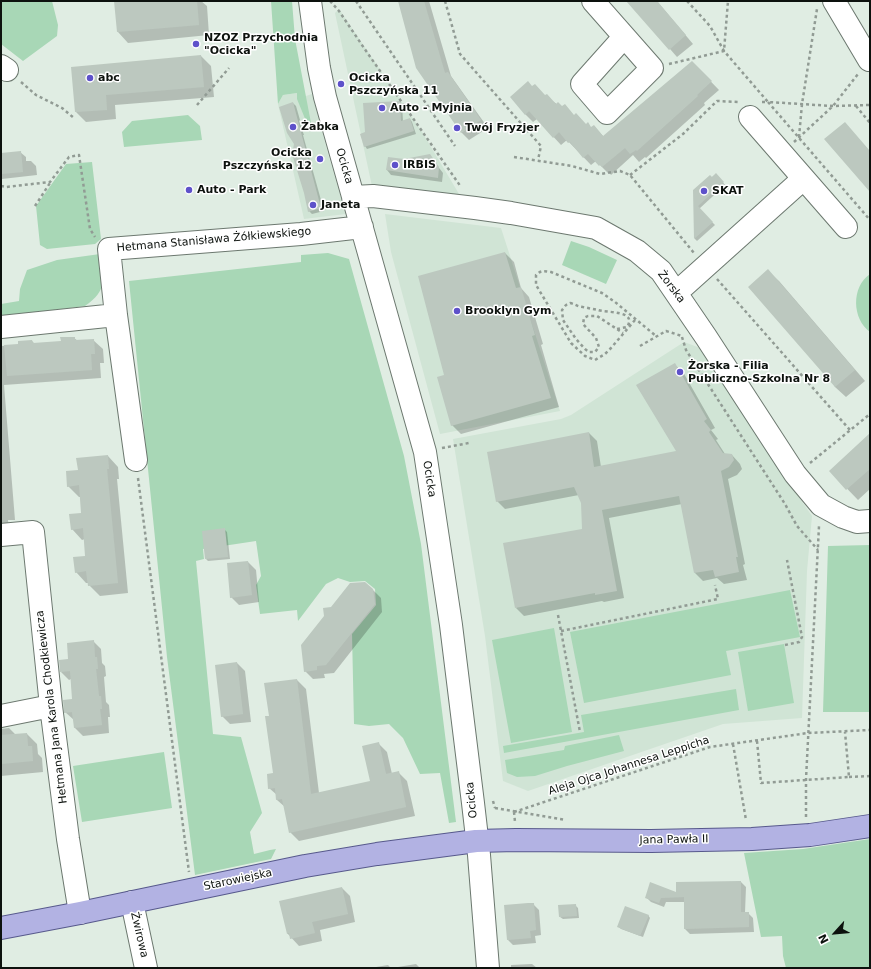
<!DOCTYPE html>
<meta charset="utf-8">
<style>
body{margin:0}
#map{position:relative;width:871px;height:969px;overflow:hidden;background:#e0ede3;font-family:"DejaVu Sans",sans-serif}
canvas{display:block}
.frame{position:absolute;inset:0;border:2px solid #0d120e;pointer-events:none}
.north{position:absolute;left:815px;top:913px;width:40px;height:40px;-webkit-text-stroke:3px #fff;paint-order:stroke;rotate:243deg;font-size:11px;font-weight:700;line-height:16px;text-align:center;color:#0d120e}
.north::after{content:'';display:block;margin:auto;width:14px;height:18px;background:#0d120e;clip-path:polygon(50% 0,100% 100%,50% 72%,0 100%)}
</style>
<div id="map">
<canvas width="871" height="969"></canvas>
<div class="frame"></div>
<div class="north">N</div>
</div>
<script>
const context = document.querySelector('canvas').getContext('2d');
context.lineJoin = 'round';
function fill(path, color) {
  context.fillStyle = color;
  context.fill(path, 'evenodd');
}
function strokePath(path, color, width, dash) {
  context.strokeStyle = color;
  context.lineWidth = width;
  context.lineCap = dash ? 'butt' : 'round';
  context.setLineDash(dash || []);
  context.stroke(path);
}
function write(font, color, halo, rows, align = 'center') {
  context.font = font + ' "DejaVu Sans",sans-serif';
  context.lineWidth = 3;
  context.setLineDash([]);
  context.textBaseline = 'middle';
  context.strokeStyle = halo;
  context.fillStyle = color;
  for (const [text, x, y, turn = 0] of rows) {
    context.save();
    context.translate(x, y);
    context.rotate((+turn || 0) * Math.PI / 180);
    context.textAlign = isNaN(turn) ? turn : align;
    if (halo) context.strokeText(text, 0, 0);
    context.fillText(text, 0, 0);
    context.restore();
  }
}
fill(new Path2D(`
 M339 9 422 132 465 204 373 191 335 13Z
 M297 93V99L312 94 328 154 346 214 304 219 278 104 283 95Z
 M385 214 501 228 560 411 440 434 391 252Z
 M684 342 703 349 761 443 812 516 807 571 802 718 723 724 528 791 503 781 485 636 453 439 561 419 571 415Z`), '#d0e4d5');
fill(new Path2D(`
 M1 1H52L58 25 57 36 23 61 1 44Z
 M271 1H292L295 39 311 123 306 121 297 99V93L283 95 278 104Z
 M188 115 200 126 202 140 124 147 122 132 132 121Z
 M92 162 101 239 95 244 47 249 40 245 36 206 66 164Z
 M571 241 589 247 617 260 606 284 562 265Z
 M328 253 349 259 404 456 421 544 456 822 449 823 440 773 420 774 403 738 389 724 369 726 354 724 352 634 376 605 375 589 365 581 350 582 338 578 326 584 298 621 297 610 260 614 256 585 261 576 256 541 203 549 204 559 196 561 213 734 241 737 262 813 250 832 254 854 270 850 276 849 271 859 195 875 167 657 129 281 301 262V255Z
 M100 254C102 281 109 289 85 306L1 317V304L19 301 20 289 27 270 57 260Z
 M870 274V332C852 319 851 287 870 274Z
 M870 545V712H823L828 546Z
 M790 590 800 637 726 651 731 675 584 703 570 632Z
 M554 628 572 732 511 743 492 640Z
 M784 644 794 703 748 711 738 652Z
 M736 689 739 710 504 753 503 746 584 732 581 715Z
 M619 735 624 751 567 766 535 776 517 777 507 773 505 760 564 750 565 746Z
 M164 752 172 808 82 822 73 766Z
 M870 839V968H786L783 956 782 936 761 937 744 853 803 849Z`), '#a8d7b6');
fill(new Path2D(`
 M130 1H201L207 6 209 35 128 43 118 32 115 2Z
 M400 1H429L451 76 488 128 469 140 462 133 418 69Z
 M628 1H657L693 44 677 57Z
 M201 56 211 66 214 97 115 105 116 119 86 122 76 112 72 68Z
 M692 62 719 90 704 103 705 105 646 158 645 157 639 162 633 155 611 175 609 172 608 173 596 161 591 165 567 140 561 145 537 119 533 122 525 114 533 87 586 125 592 128 594 126 604 137Z
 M400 102 402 104 403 121 410 119 412 122 416 134 367 149 365 146 366 133Z
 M293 103 296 106 300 120 299 121 304 135H303L324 211 312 214 309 211Z
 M20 152 26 157V161H31L36 166 37 175 2 179 1 154Z
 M429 155 443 173 442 182 391 175 387 170 404 160Z
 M716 174 725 185 699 209 715 225 697 241 695 239 694 191Z
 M505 253 514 262 521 288 529 297 543 344 541 345 559 407 461 434 452 425 446 376Z
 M768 271 779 281 865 381 846 397 835 387Z
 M74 338 78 341 93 340 103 349 104 363H100L101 378 4 385 15 520H8L9 529 1 530V346L19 345 32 341 35 344 62 342Z
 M675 365 683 372 715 428 711 430 718 439 716 440 725 454 732 455 740 464 742 469 737 475 728 479 745 564 743 565 747 580 724 584 717 578 703 581 695 573 682 504 609 518 624 598 604 602 602 601 524 616 516 608 583 529 582 503 579 495 505 509 497 501 589 433 597 441 601 467 677 452Z
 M870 435V489L858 500 830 471Z
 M108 456 118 467 119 479H117L128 593 100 596 89 585V583H86L76 572 87 557 85 539 82 540 72 529 82 514 81 497H79L68 486 79 471Z
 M224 529 227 532 230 559 208 561 206 559Z
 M248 562 256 570 259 602 239 605 231 597Z
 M372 589 381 598 382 612 334 673 324 674 325 678 313 679 305 671 331 608Z
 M93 641 101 649 102 663 105 666 106 676 104 677 106 702 109 705 110 717H108L109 733 83 736 75 728 74 720 65 712 73 700 71 679 69 680 61 672 70 660Z
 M237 663 245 671 251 722 230 724 222 716Z
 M297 680 306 689 319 793 371 782 378 743 387 752 392 774 398 772 407 781 415 816 299 841 290 832 285 807 277 800V795L269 788 274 774 270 717Z
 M9 728 16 735 27 734 37 744 38 754 42 758 43 772 1 776V729Z
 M741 882 746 887 745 913H748L753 918 754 932 690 934 685 929V902H666L664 907 651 902 646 897Z
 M342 888 350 896 355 922 320 930 322 941 299 946 287 933Z
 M533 904 539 910 541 935 535 936 536 943 513 945 508 940Z
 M575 905 578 908 579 918 563 919 560 917Z
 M648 915 650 918 643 937 621 929 618 926Z
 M416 964 420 968H392Z
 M532 964 537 968H511V965Z
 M388 965 391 968H370Z`), '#0003');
fill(new Path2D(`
 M114 1H197L199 25 117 32Z
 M398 1H424L445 73 448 72 481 120 461 133 416 68Z
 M626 1H657L686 35 669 50Z
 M201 55 204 87 106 95 107 110 75 112 71 67Z
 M692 61 712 81 697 95 698 96 637 151 636 150 630 154 625 148 602 167 600 165 599 166 588 154 583 158 570 142 568 143 559 132 553 138 529 111 525 115 510 97 528 81 532 86 535 84 545 95 547 94 556 104 558 102 562 106 565 104 574 115 576 113 586 124 588 122 591 127 594 125 603 136Z
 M400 101 401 121 410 118 414 131 364 147 360 134 365 132 363 103Z
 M293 102 321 208 308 212 304 193 292 154 294 144 287 133 279 107Z
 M845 122 870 151V192L824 139Z
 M21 151 23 172 1 174V153Z
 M430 154 439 167 438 178 386 170 388 157 404 159Z
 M716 173 724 182 698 206 713 222 694 239 693 190 710 175 712 177Z
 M505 252 516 288 521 287 535 335 532 336 551 398 451 426 437 377 444 375 418 276Z
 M768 269 855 370 835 387 748 287Z
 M60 337H75V340L94 339 95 354H91L92 370 7 376 4 345 18 344V341L32 340 33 343 61 341Z
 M675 363 707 419 704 421 711 430 709 432 723 453 732 454 734 460 729 467 721 471 738 557H736L739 572 715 577 713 570 694 573 679 496 602 510 617 591 595 595V593L515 608 503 543 582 529 581 503 574 487 496 502 487 452 589 432 594 467 676 451 636 385Z
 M870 433V469L846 490 829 471Z
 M108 455 109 469H107L118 583 88 586 86 571 75 573 73 557 85 556 83 528 71 530 69 514 81 513 79 485 67 487 66 471 78 470 76 458Z
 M225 528 228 557 205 559 202 531Z
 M248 561 252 595 230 598 227 563Z
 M365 582 373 589 375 604 326 665 317 666V670L304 672 301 645 324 616 323 608 331 607 350 583Z
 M94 640 95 657H97L98 669H96L99 696H101L102 709H100L102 725 74 728 72 712 64 713 63 700 72 699 70 671 60 672 59 660 68 659 67 643Z
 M237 662 243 714 221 717 215 665Z
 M297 679 311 794 370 781 362 746 379 742 386 774 399 771 406 807 289 833 282 799 276 800 275 788 268 789 267 774 273 773 265 716H269L264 683Z
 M27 733 28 746H32L33 761 1 764V735Z
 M741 881V912H749V927L684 929V897L661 898 659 903 645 898 650 882 676 892V882Z
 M342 887 348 914 312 922 315 933 290 939 289 933 287 934 279 901Z
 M528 903H534L536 930 530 931 531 938 507 940 504 905Z
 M576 904 577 916 559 917 558 905Z
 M625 906 649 915 640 936 617 927Z`), '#bcc8bf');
const minor = new Path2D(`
 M310 1 319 68 325 97 425 452 451 625 473 803 479 855 488 968
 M593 1 652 68 607 113 582 84 624 37
 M834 1 869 60 870 59
 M1 66 7 70
 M750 117 846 227
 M353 197 373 196 475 208 511 213 596 228 637 251 661 271 706 337 795 474 821 505 843 517 857 522 870 521
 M676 293 803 179
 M1 327 116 315
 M136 460 116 315 109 249 301 234 362 227
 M1 535 33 532 51 706 68 839 80 913
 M1 716 51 706
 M132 902 146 968`);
const major = new Path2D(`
 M1 928 80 913 305 866 377 854 476 841 516 840 651 841 752 839 810 835 870 826`);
strokePath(minor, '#6c786f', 24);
strokePath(major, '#57598c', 24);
strokePath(new Path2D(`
 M330 1 339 11 364 48 461 187
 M356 1 455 146
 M445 1 460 54 541 146 538 160
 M687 1 710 26 724 51 728 1
 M669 64 724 51 768 102 833 106 870 105
 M21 82 36 95 62 108 74 118
 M762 102H768L870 220
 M197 105 229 68
 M856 106 870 123
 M799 137 802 104 817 9
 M794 142 833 106 858 74
 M514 157 572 166 600 174 620 171 630 175 694 253
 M630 175 683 134 717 101 739 102
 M1 186 6 187 50 182 69 157 79 155 90 229 95 237
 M35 206 50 183
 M717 279 850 430
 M635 320 611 348 605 354 595 360 585 356 571 343 536 285V275C541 270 544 271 551 272L602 293 615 302 656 336
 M617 329 627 327C638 310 606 313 598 310 593 309 588 308 583 307 578 307 575 304 570 303L566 305 562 310 563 320 576 339 585 349 589 352H595L599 347 596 338 583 324 584 318 588 316H597L623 333
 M682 337 686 350 785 504 797 526 818 550
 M640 346 666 331 682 336
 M442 448 469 443
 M810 463 870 414
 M138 478 189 872
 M558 615 580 732
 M561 631 718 599 715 585
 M785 645 799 642 802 637 787 560
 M757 741 761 783 849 777 845 732
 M733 744 746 820
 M849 777 870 776
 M493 801 495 808
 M495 808 566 820
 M514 812 710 747 808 733 870 730
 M514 812 515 822
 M806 817V779L819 526`), '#919b94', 2.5, [3, 3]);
strokePath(minor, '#fff', 22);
strokePath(major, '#b2b2e3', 22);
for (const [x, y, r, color] of [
 [196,44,4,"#5e51ca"],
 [90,78,4,"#5e51ca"],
 [341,84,4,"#5e51ca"],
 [382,108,4,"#5e51ca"],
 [293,127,4,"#5e51ca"],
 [457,128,4,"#5e51ca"],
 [320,159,4,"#5e51ca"],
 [395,165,4,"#5e51ca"],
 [189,190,4,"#5e51ca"],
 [704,191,4,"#5e51ca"],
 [313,205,4,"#5e51ca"],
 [457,311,4,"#5e51ca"],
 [680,372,4,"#5e51ca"]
]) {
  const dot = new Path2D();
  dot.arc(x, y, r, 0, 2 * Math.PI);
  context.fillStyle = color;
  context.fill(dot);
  strokePath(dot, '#fff', 1.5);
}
write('bold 11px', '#0d120e', '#fff', [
 ["NZOZ Przychodnia",204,38],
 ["\"Ocicka\"",204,51],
 ["abc",98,78],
 ["Ocicka",349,78],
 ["Pszczyńska 11",349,91],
 ["Auto - Myjnia",390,108],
 ["Żabka",301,127],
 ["Twój Fryzjer",465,128],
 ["Ocicka",312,153,"right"],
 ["Pszczyńska 12",312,166,"right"],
 ["IRBIS",403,165],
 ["Auto - Park",197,190],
 ["SKAT",712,191],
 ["Janeta",321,205],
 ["Brooklyn Gym",465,311],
 ["Żorska - Filia",688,366],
 ["Publiczno-Szkolna Nr 8",688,379]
], 'left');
write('11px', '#0d120e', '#fff', [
 ["Ocicka",344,166,74],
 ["Hetmana Stanisława Żółkiewskiego",214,240,-5],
 ["Żorska",671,287,53],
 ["Ocicka",429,479,81],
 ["Hetmana Jana Karola Chodkiewicza",52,707,-97],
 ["Aleja Ojca Johannesa Leppicha",629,766,-18],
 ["Ocicka",472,800,-96],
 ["Jana Pawła II",674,840,-1],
 ["Starowiejska",238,880,-12],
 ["Żwirowa",139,935,77]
]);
</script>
